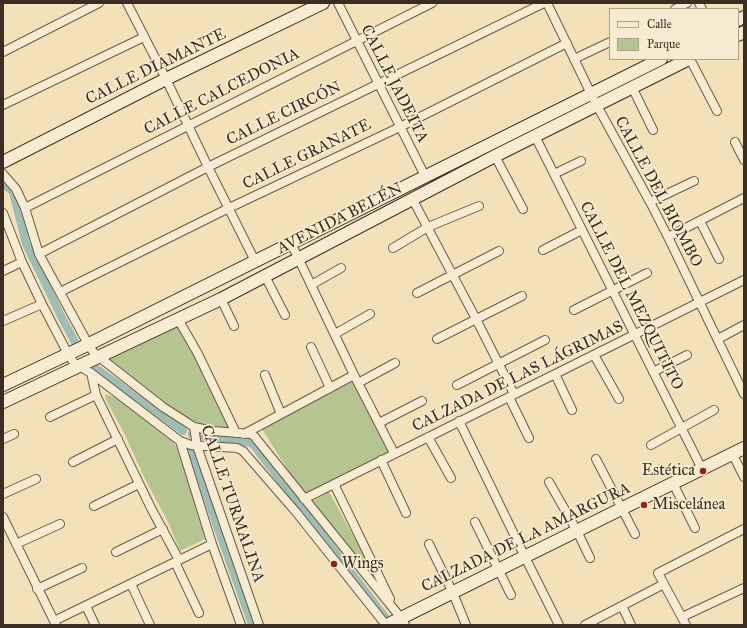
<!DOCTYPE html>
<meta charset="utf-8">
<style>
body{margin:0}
#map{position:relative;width:747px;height:628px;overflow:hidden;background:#f3e2b9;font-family:"IM FELL Great Primer",serif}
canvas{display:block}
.frame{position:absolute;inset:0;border:4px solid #3b2d21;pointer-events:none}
.legend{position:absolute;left:609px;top:8px;width:130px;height:52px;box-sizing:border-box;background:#f7ecd2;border:1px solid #aca08b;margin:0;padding:5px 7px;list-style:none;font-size:12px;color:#3b2d21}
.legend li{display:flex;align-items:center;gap:8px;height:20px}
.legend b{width:20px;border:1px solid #aca08b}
</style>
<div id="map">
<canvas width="747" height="628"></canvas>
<div class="frame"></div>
<ul class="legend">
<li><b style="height:5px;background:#f7ecd2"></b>Calle</li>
<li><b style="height:11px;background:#b6c492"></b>Parque</li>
</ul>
</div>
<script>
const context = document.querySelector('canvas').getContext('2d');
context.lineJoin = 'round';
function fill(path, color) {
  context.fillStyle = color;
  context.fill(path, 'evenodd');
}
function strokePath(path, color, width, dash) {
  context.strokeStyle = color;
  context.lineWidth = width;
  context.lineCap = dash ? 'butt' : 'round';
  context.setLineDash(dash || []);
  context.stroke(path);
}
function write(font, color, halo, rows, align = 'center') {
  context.font = font + ' "IM FELL Great Primer",serif';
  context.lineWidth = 3.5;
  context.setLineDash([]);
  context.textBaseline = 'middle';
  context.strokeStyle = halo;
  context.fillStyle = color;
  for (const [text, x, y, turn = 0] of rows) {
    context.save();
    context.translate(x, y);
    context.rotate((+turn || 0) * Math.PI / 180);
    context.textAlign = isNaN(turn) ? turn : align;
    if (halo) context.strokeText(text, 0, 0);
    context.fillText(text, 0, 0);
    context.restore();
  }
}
fill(new Path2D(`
 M177 326 193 352 232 428 194 425 107 359Z
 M357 377 393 451 304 496 262 429Z
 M105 394 117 398 170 439 176 446 209 537 180 551 169 524 145 479 124 433 106 400Z
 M329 492 385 593 311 502Z`), '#b6c492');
strokePath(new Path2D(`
 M3 184 13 192 26 244 61 316 77 346
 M90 364 183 431
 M192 434 252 443 385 617
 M189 447 252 625`), '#9dbdb5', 8);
const street = new Path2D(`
 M127 3 166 79 208 167 255 261
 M338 3 425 176
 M547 3 595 102 650 202 668 237 744 394
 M699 3 702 9
 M675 9 687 3
 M3 52 99 3
 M574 59 610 42
 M690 59 717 111
 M632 87 653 130
 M3 105 144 37
 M535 136 702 469
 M735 142 744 160
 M495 156 523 209
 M3 174 16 189 25 208 39 254 88 344 94 353 163 407 194 427 213 431 251 434 254 436 401 618 405 625
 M554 174 581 161
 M413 200 476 319 514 394
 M650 202 694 181
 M25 208 432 3
 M3 213 22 262 42 304 68 354 74 363 91 373 180 441 212 544 241 625
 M700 221 719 259
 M668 237 744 198
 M291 243 354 375 394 453
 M393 248 428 227 479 206
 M543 250 582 230
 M39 254 208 167 544 3
 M3 271 22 262
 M265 276 285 315
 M311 285 341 268
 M60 292 229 208 400 127 567 43
 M417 293 499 251
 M221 299 234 326
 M574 310 647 273
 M178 319 198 354 236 433
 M3 321 42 304
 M335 334 370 314
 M437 339 522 296
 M718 339 744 325
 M311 347 330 388
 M594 355 619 399
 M653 372 687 355
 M91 373 96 395 152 510 179 560
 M555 374 572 410
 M265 375 281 414
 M358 383 395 363
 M457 385 545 340
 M509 397 529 438
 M50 417 96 395
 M459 421 525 557 559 625
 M379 423 422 401
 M194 427 197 446 259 625
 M244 434 354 375
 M428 437 451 478
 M3 439 14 434
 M180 441 191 445 237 448 243 451 296 512 386 625
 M651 445 714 410
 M732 453 744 477
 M596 459 635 534
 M381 460 406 513
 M73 462 118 439
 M549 482 577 531 590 558
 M673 483 695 528
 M334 484 390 599
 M3 494 36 479
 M304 499 744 280
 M94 506 139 484
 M3 517 56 625
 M475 522 511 595
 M16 544 60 524
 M429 544 453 593 466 625
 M116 552 163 529
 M175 562 199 613
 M131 584 150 625
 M37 589 82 568
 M86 606 95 625
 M622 606 631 625
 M682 617 744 588
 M54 621 212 544
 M585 625 664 584
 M686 625 658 573 744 529`);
const secondary = new Path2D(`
 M738 20 744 17
 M738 35 744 32
 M3 162 166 79 323 3
 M3 385 85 346 661 59
 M3 402 221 299 495 156 689 59
 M387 625 744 448`);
strokePath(street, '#695a47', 10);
strokePath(secondary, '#3b2d21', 14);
strokePath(street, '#f7ecd2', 8);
strokePath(secondary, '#f7ecd2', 12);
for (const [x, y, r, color] of [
 [703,471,4,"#8f2418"],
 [644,505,4,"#8f2418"],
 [334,564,4,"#8f2418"]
]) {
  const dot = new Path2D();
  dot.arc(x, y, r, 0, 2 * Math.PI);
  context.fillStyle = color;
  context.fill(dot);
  strokePath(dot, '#f7ecd2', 1.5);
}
write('16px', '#3b2d21', '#f7ecd2', [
 ["CALLE DIAMANTE",156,67,-26],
 ["CALLE JADEITA",394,84,63],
 ["CALLE CALCEDONIA",222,92,-27],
 ["CALLE CIRCÓN",284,114,-26],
 ["CALLE GRANATE",307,155,-26],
 ["CALLE DEL BIOMBO",658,192,62],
 ["AVENIDA BELÉN",340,219,-27],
 ["CALLE DEL MEZQUITITO",631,296,63],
 ["CALZADA DE LAS LÁGRIMAS",518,377,-26],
 ["CALLE TURMALINA",232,504,71],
 ["CALZADA DE LA AMARGURA",526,538,-26]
]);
write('16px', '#3b2d21', '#f7ecd2', [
 ["Estética",695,471,"right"],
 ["Miscelánea",652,505],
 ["Wings",342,564]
], 'left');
</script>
